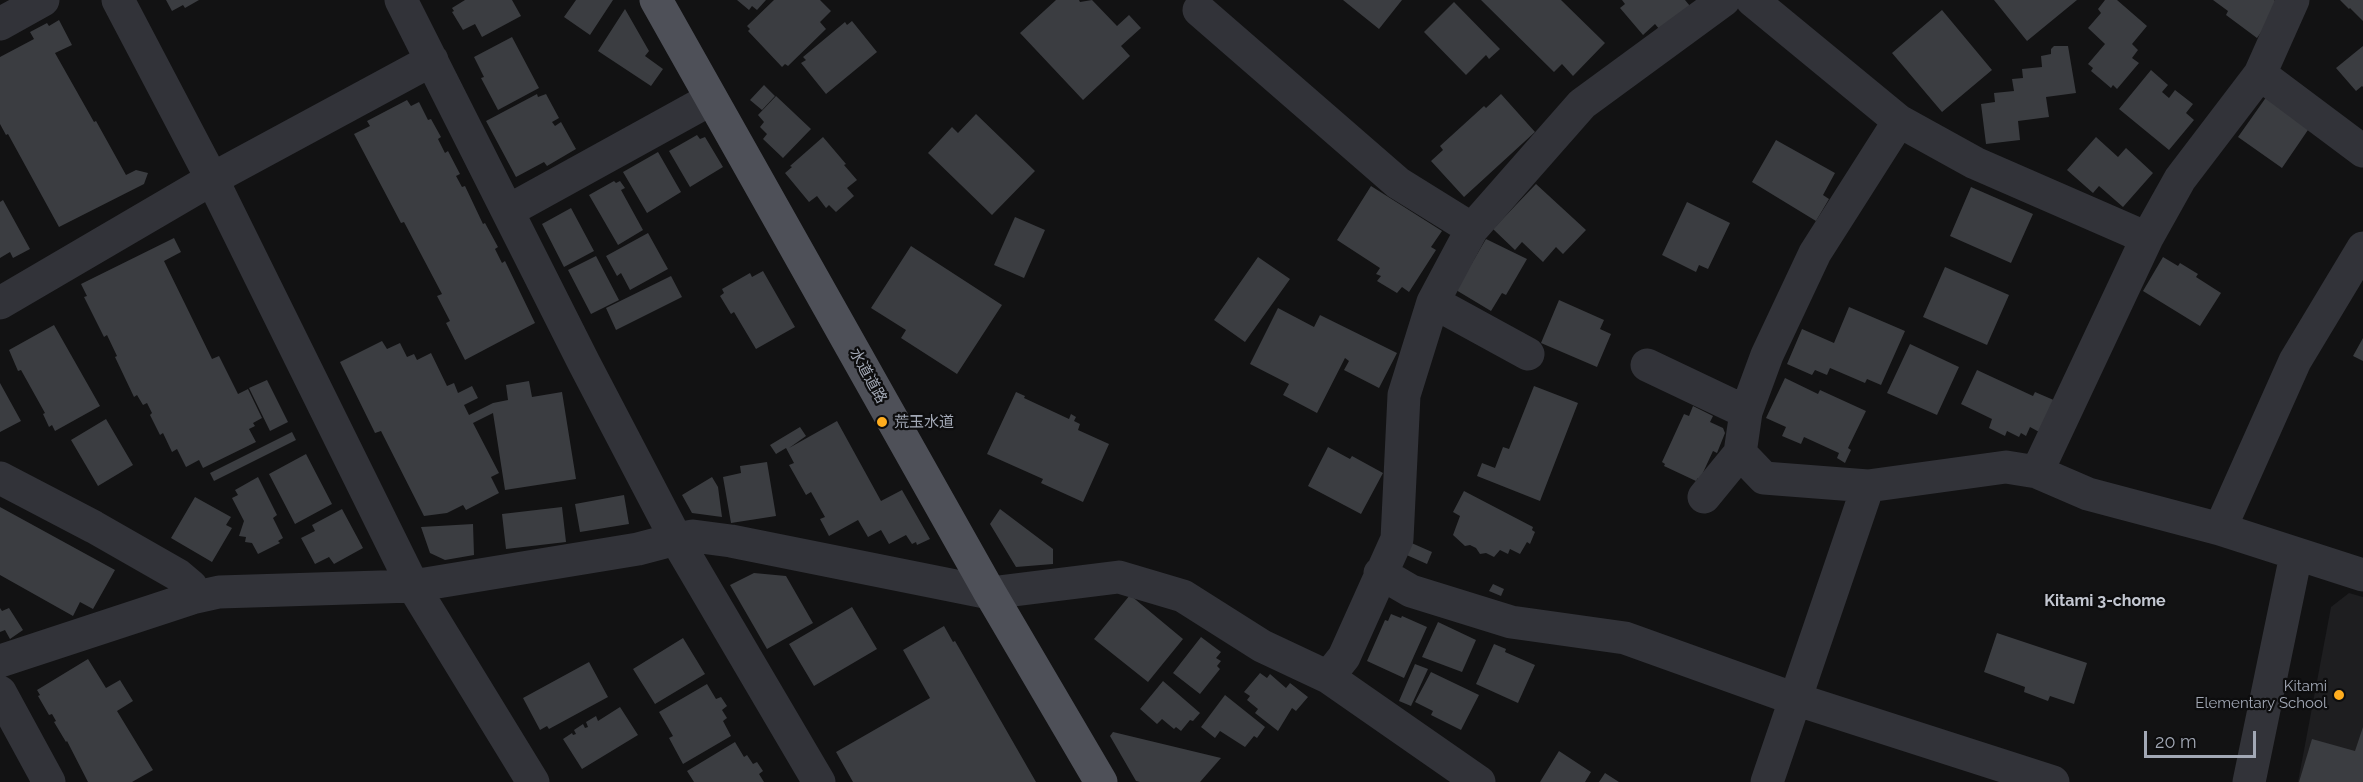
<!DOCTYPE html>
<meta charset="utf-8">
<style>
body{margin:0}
#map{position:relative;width:2363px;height:782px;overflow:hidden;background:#121213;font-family:Raleway,sans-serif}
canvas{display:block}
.scale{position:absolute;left:2144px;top:731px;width:112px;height:27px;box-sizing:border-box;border:3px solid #a2a8b5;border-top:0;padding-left:8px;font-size:18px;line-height:21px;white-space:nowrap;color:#a2a8b5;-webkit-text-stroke:4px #0d0d0e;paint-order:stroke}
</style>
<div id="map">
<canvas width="2363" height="782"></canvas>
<div class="scale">20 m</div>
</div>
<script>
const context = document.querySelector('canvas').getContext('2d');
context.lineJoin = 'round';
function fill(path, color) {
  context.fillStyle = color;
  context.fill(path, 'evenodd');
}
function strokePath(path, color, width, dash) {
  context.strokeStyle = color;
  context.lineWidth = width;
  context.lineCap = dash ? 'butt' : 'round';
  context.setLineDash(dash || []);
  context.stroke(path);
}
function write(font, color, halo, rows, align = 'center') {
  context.font = font + ' Raleway,"Noto Sans JP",sans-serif';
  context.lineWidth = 4.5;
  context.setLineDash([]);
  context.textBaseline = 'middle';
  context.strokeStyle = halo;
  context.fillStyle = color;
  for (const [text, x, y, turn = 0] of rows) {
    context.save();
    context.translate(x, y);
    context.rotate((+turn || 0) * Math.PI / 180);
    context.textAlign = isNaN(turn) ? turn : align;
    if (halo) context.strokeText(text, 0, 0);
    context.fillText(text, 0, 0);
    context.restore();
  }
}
fill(new Path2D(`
 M2349 593 2363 597V782H2298L2331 607Z`), '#1e1e20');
fill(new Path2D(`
 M166 0H199L185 8 183 5 172 11Z
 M465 0H512L521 16 482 37 475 24 463 30 452 12 454 11 452 8Z
 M576 0H613L590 35 564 17Z
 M737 0H766L757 10 752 6 749 10Z
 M774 0H820L831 11 820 22 826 29 788 66 785 64 782 67 748 31 750 29 747 26Z
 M1056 0H1079L1080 2 1092 0 1117 26 1129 15 1141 28 1121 46 1130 56 1083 100 1020 33Z
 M1343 0H1402L1379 29Z
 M1481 0H1561L1605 43 1573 76 1562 64 1554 72Z
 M1622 0H1685L1690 6 1660 30 1655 24 1643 35 1620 8 1625 4Z
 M1994 0H2077L2027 41Z
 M2105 0H2117L2147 26 2132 44 2138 50 2132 58 2139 63 2117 89 2113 85 2111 88 2091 71 2093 68 2088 64 2105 44 2088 28 2101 13 2098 9Z
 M2213 0H2274L2281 5 2257 38 2226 15 2228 11Z
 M2340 0H2363V21L2350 8 2349 9Z
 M1454 2 1500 49 1489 59 1486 55 1466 75 1424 32Z
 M625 9 649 51 645 56 663 69 651 86 598 51Z
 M1942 10 1992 70 1942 112 1892 53Z
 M59 20 72 45 55 53 94 122 96 121 126 175 136 170 148 173 144 184 59 227 8 134 6 135 0 124V57L34 39 30 32 47 23 49 26Z
 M852 21 877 52 826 94 801 63 806 60 803 57 845 22 847 25Z
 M512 37 539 88 498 110 481 78 484 77 474 57Z
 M2054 46H2068L2076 93 2046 97 2049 117 2018 121 2020 140 1986 144 1981 104 1995 102 1994 93 2014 91 2012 79 2023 78 2022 69 2042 67 2041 56 2051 54V49Z
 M2363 46V87L2362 86 2356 91 2336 68Z
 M2151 70 2168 85 2162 92 2169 98 2175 90 2193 104 2186 113 2194 120 2169 150 2119 109Z
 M764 85 775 96 762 110 750 100Z
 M537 94 538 97 546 94 559 118 552 122 555 126 561 122 576 149 547 166 544 162 516 177 486 121Z
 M1501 94 1535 132 1464 197 1431 161 1443 150 1440 146 1484 106 1486 108Z
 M776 96 811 129 783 158 763 139 767 134 760 127 764 122 758 115Z
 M2267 96 2310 127 2282 168 2238 137Z
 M407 100 411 106 419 102 428 120 431 119 441 137 438 139 445 153 448 151 460 174 456 176 462 187 465 186 483 224 485 223 498 247 495 249 502 263 505 261 535 323 465 360 446 323 450 321 437 296 442 294 404 222 401 223 354 134 370 126 367 121Z
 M976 114 1035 171 992 215 928 153 952 127 958 133Z
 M697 135 700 139 705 137 723 167 690 187 669 151Z
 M823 137 846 164 844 165 857 180 847 188 854 196 836 212 829 205 826 208 817 196 809 202 785 173 792 167 790 166Z
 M2096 137 2118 157 2126 148 2153 173 2123 207 2099 186 2093 193 2067 170Z
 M1776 140 1835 173 1823 195 1829 199 1816 221 1752 182Z
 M658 152 681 192 647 213 623 172Z
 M614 181 616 183 620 181 625 188 621 190 643 230 618 245 589 195Z
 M1536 184 1586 230 1563 254 1556 247 1543 262 1522 242 1515 250 1493 229Z
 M1371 186 1442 231 1431 247 1436 250 1409 292 1402 287 1397 293 1377 281 1381 276 1376 274 1380 268 1337 240Z
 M1971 187 2033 214 2011 263 1950 236Z
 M3 200 30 249 13 258 10 252 0 258V202Z
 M1687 202 1730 223 1708 269 1699 265 1696 272 1662 255Z
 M571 208 594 251 564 267 542 224Z
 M1015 217 1045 230 1024 278 994 265Z
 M648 233 668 269 630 290 621 273 617 276 606 256Z
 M174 238 181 252 164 261 212 359 219 356 238 394 248 389 262 418 253 423 255 426 249 429 256 442 203 468 199 460 186 467 177 449 172 452 163 433 160 435 150 415 152 413 147 403 143 405 137 395 134 397 115 357 117 356 107 335 104 337 84 297 87 296 81 284Z
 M1486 239 1527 259 1506 295 1502 293 1491 311 1456 290Z
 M911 246 1002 305 957 374 901 338 906 330 871 308Z
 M596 256 619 300 591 314 568 270Z
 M1258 257 1290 279 1245 342 1214 320Z
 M2163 257 2178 266 2180 263 2198 274 2196 277 2221 293 2200 326 2143 291Z
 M1945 267 2009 295 1987 345 1923 317Z
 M763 271 795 327 756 349 734 312 731 314 720 296 724 293 722 289 750 273 752 277Z
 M671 276 682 297 616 330 606 308Z
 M1559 300 1604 320 1600 329 1611 334 1597 367 1541 343Z
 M1849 307 1905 331 1881 385 1867 379 1865 383 1830 368 1827 375 1815 370 1812 375 1787 364 1802 329 1834 343Z
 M1278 308 1314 327 1320 315 1397 353 1379 388 1344 370 1349 361 1345 358 1317 413 1283 395 1289 384 1250 364Z
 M54 325 100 406 55 431 52 425 49 427 43 414 45 413 21 370 18 371 9 350Z
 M2363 338V361L2353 356Z
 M382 341 387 349 400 343 407 357 414 354 417 360 431 353 447 386 454 383 458 393 472 386 478 398 464 405 469 415 493 403 508 400 506 385 529 381 532 397 562 392 576 479 505 490 493 413 473 423 499 473 491 477 499 493 466 510 463 505 447 513 424 516 381 431 375 433 340 362Z
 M1910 344 1959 367 1937 415 1887 393Z
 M1977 370 2033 396 2035 392 2056 401 2041 433 2030 427 2026 436 2021 433 2019 437 2007 431 2005 436 1989 428 1992 419 1961 404Z
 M1785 378 1818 394 1820 390 1866 411 1848 448 1851 450 1845 463 1837 458 1839 453 1804 437 1801 444 1782 436 1786 427 1766 418Z
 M267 380 288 422 270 431 249 388Z
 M0 383 21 421 0 432Z
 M1534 386 1578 403 1540 501 1477 476 1482 463 1495 468 1503 447 1509 449Z
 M1016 392 1025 396 1024 398 1069 419 1071 414 1076 417 1074 421 1080 424 1078 430 1109 444 1083 502 1041 483 1043 479 987 454Z
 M1693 406 1713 416 1710 422 1723 428 1725 433 1717 453 1713 451 1700 479 1698 478 1696 481 1664 466 1665 464 1662 462 1684 414 1689 416Z
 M106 419 133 465 98 486 71 440Z
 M837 421 881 501 902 490 930 539 917 545 916 542 912 544 906 535 889 544 881 530 868 537 858 520 829 536 820 519 825 517 811 492 806 495 789 465 794 463 786 448 776 454 770 445 800 427 806 436 789 448Z
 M292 432 296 440 214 481 210 473Z
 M1328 447 1350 459 1352 456 1383 473 1361 514 1308 486Z
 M306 454 332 504 295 524 269 474Z
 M767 462 776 516 731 523 723 477 741 473 740 466Z
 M258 477 277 515 273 518 283 538 278 541 280 543 258 554 252 543 245 542 246 537 239 536 244 521 232 498 238 495 235 490Z
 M712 477 718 487 722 517 692 513 682 495Z
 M1464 491 1533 527 1532 530 1535 532 1530 544 1527 542 1520 554 1510 549 1508 554 1500 550 1494 557 1486 553 1480 554 1476 548 1470 545 1465 546 1453 535 1460 516 1453 512Z
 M624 495 629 524 580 532 575 504Z
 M195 497 231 517 226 525 232 528 212 562 171 538Z
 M0 507 115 570 93 609 80 602 73 616 0 575Z
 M562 507 566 542 506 549 502 514Z
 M342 509 363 548 334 564 329 557 315 564 301 538 315 531 312 525Z
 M1000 509 1053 549V564L1016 567 990 524Z
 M473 524 474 555 445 560 430 553 421 527Z
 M1407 541 1432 552 1427 564 1402 553Z
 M754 573 786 576 813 623 767 649 730 585Z
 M1493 584 1504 589 1501 596 1489 591Z
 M1130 595 1183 639 1148 682 1094 639Z
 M852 607 877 649 814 686 789 644Z
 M0 608 2 611 9 608 23 630 10 639 5 630 0 632Z
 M1391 614 1401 618 1402 616 1427 627 1404 678 1367 661 1385 620 1388 621Z
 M1438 622 1476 640 1462 672 1422 657Z
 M944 626 953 642 955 641 1036 782H853L836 752 930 698 903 650Z
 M1997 633 2087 663 2074 704 2050 696 2048 701 2024 692 2025 687 1984 672Z
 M1201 637 1221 652 1216 658 1221 661 1217 666 1220 669 1200 694 1173 673Z
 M683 638 705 674 655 704 633 669Z
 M1494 644 1506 649 1505 652 1535 665 1518 703 1476 684Z
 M88 659 106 688 120 680 133 701 117 711 153 770 132 782H88L67 741 66 742 54 722 56 721 52 714 49 715 38 696 40 695 37 690Z
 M589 662 608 697 549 729 547 726 540 730 523 698Z
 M1415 664 1428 669 1411 706 1399 701Z
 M1431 672 1479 695 1461 730 1431 715 1433 711 1415 702Z
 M1260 673 1267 678 1270 674 1286 688 1290 683 1308 697 1296 711 1292 708 1278 731 1255 713 1258 709 1247 700 1250 696 1244 692Z
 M1163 681 1200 713 1193 721 1190 720 1181 731 1176 727 1174 729 1162 719 1157 724 1140 709Z
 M707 684 716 699 721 697 727 706 722 710 727 718 723 721 731 736 683 764 669 738 673 736 659 712Z
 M1225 695 1265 727 1257 738 1254 736 1245 747 1220 731 1215 738 1201 727Z
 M620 707 638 735 582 769 563 739 572 733 573 735 576 734 574 730 583 724 585 728 588 727 586 722 596 716 598 721Z
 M2363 727V782H2299L2312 739 2355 751Z
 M1113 732 1221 758 1200 782H1140L1136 781 1110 736Z
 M735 742 744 757 747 755 753 764 757 762 763 771 759 774 764 782H694L687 771Z
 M1559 751 1591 772 1585 782H1540Z
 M1605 773 1619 782H1599Z`), '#3b3d41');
strokePath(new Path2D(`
 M118 0 212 179 413 586 533 782
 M401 0 584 363 676 539 819 782
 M1752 0 1899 121 1975 163 2147 238
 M1199 10 1398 183 1472 229
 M0 24 43 0
 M2260 74 2363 151
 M508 211 711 99
 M1433 302 1528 354
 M0 303 212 179 432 60
 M1647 365 1746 412
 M1740 453 1764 478 1868 486 2006 467 2037 472 2088 494 2220 529 2363 575
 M2037 472 2147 238 2180 179 2260 74 2293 0
 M0 478 94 527 178 575 191 586 192 598
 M1704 497 1740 453 1746 412 1767 355 1815 253 1899 121
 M2220 529 2295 361 2363 248
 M1380 573 1411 591 1511 622 1625 638 1795 699 2053 782
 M0 661 192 598 219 592 413 586 638 549 676 539 693 536 731 541 990 593 1119 577 1183 596 1262 646 1328 677 1479 782
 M1328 677 1344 657 1397 539 1404 395 1433 302 1472 229 1582 104 1724 0
 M0 692 49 782
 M1767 782 1868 486
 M2249 782 2296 555`), '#323339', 33);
strokePath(new Path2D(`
 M656 0 990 593 1101 782`), '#4e5058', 33);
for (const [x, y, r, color] of [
 [882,422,6,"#ffad1e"],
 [2339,695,6,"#ffad1e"]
]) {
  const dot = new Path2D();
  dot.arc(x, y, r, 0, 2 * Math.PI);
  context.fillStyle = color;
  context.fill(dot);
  strokePath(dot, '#0d0d0e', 2);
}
write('15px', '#a2a8b5', '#0d0d0e', [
 ["水道道路",868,376,61]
]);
write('15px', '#a2a8b5', '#0d0d0e', [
 ["荒玉水道",894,422],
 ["Kitami",2327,686,"right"],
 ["Elementary School",2327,703,"right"]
], 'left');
write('bold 16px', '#c3c7d1', '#0d0d0e', [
 ["Kitami 3-chome",2105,601]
]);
</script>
